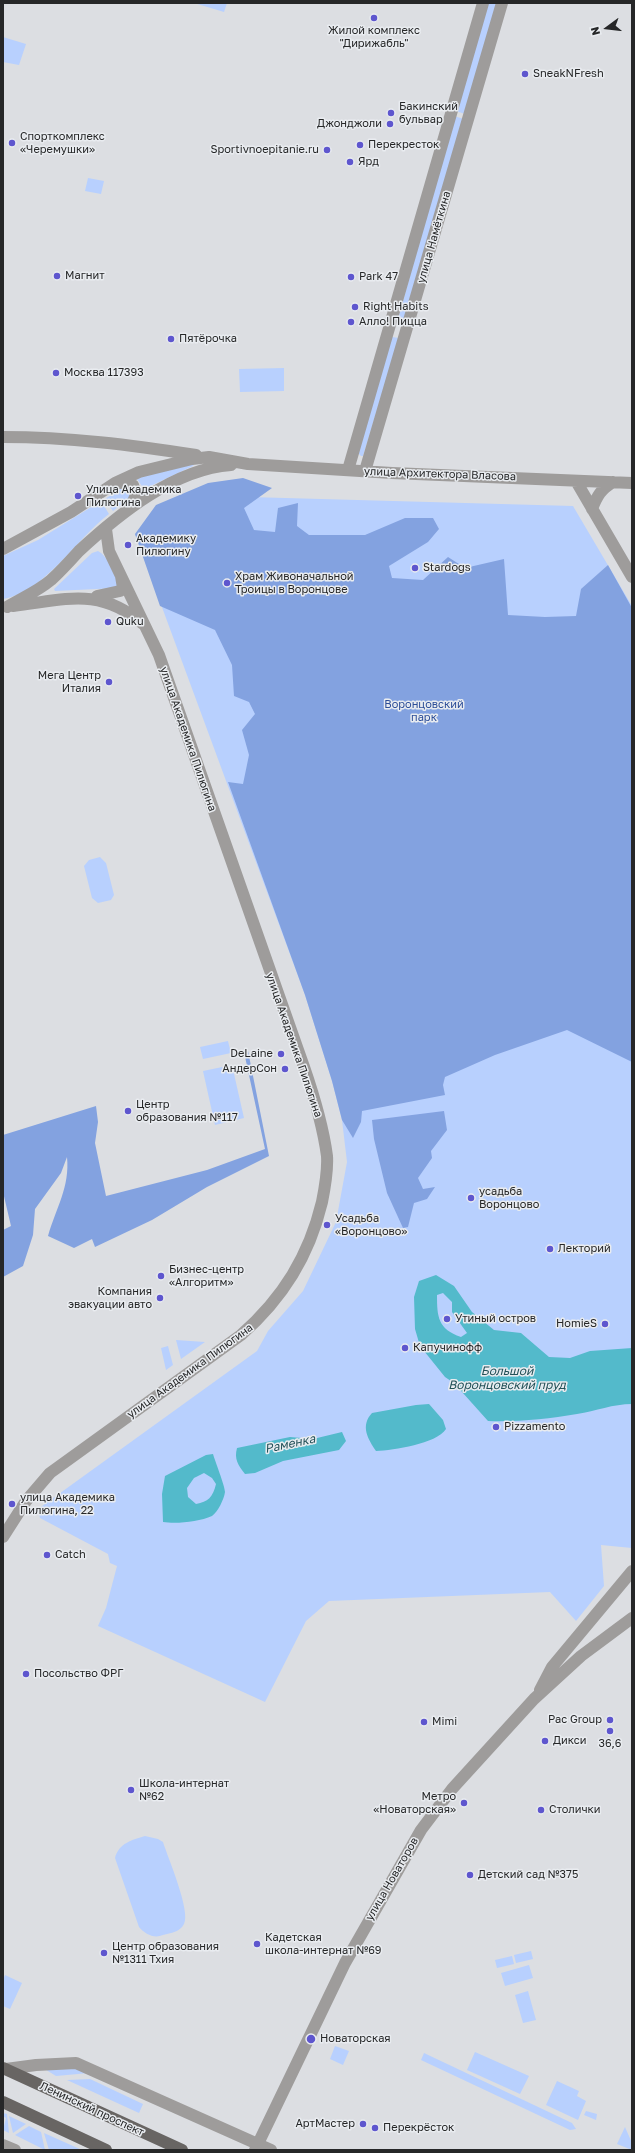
<!DOCTYPE html>
<meta charset="utf-8">
<style>
body{margin:0}
#map{position:relative;width:635px;height:2153px;overflow:hidden;background:#dcdee2;font-family:"Golos Text",sans-serif}
canvas{display:block}
.frame{position:absolute;inset:0;border:4px solid #262728;pointer-events:none}
.north{position:absolute;left:587px;top:8px;width:40px;height:40px;-webkit-text-stroke:3px #e9ecf0;paint-order:stroke;rotate:255deg;font-size:11px;font-weight:700;line-height:16px;text-align:center;color:#262728}
.north::after{content:'';display:block;margin:auto;width:14px;height:18px;background:#262728;clip-path:polygon(50% 0,100% 100%,50% 72%,0 100%)}
</style>
<div id="map">
<canvas width="635" height="2153"></canvas>
<div class="frame"></div>
<div class="north">N</div>
</div>
<script>
const context = document.querySelector('canvas').getContext('2d');
context.lineJoin = 'round';
function fill(path, color) {
  context.fillStyle = color;
  context.fill(path, 'evenodd');
}
function strokePath(path, color, width, dash) {
  context.strokeStyle = color;
  context.lineWidth = width;
  context.lineCap = dash ? 'butt' : 'round';
  context.setLineDash(dash || []);
  context.stroke(path);
}
function write(font, color, halo, rows, align = 'center') {
  context.font = font + ' "Golos Text",sans-serif';
  context.lineWidth = 3;
  context.setLineDash([]);
  context.textBaseline = 'middle';
  context.strokeStyle = halo;
  context.fillStyle = color;
  for (const [text, x, y, turn = 0] of rows) {
    context.save();
    context.translate(x, y);
    context.rotate((+turn || 0) * Math.PI / 180);
    context.textAlign = isNaN(turn) ? turn : align;
    if (halo) context.strokeText(text, 0, 0);
    context.fillText(text, 0, 0);
    context.restore();
  }
}
fill(new Path2D(`
 M194 3H227L224 12Z
 M487 3H497L465 114 456 111Z
 M3 37 26 44 19 65 3 62Z
 M454 116 464 119 402 325 397 323Z
 M88 178 104 181 101 194 85 191Z
 M392 337 399 338 363 456H361L357 452Z
 M284 368V391L240 392 239 369Z
 M194 464 193 466 144 489 137 479 148 474Z
 M122 488 129 489 131 497 113 511 105 499Z
 M213 496 573 506 632 606V1548L601 1545 604 1586 576 1621 550 1592 329 1601 306 1621 265 1702 98 1626 106 1608 117 1566 110 1563 108 1554 40 1518 38 1509 257 1351 268 1331 303 1291 336 1222 347 1162 342 1120 332 1081 305 995 135 534Z
 M101 501 109 514C76 539 45 592 3 599V556L38 540Z
 M98 551C108 556 118 578 118 588L55 591 54 589 92 553Z
 M100 857 106 863 114 895 111 900 98 903 92 898 84 866 89 860Z
 M228 1041 231 1053 203 1059 200 1047Z
 M232 1065 244 1118 215 1125 203 1071Z
 M176 1340 205 1342 181 1359Z
 M168 1346 173 1365 166 1370 161 1348Z
 M145 1836 158 1839 163 1842C168 1858 191 1911 184 1924 180 1932 171 1933 163 1935 154 1939 145 1934 139 1927L115 1858C119 1843 132 1840 145 1836Z
 M531 1951 533 1959 516 1963 514 1955Z
 M512 1956 514 1964 497 1968 495 1960Z
 M529 1965 533 1978 505 1986 501 1973Z
 M5 1975 22 1983 10 2009 3 2006V1980Z
 M528 1991 536 2020 523 2023 515 1995Z
 M335 2046 349 2051 343 2065 330 2059Z
 M475 2052 529 2076 520 2094 467 2070Z
 M424 2053 572 2123 576 2129 570 2130 421 2060Z
 M43 2068H76L89 2073 56 2076Z
 M90 2079 143 2104 139 2113 67 2080Z
 M557 2081 579 2091 577 2096 586 2101 578 2120 546 2105Z
 M586 2111 597 2114 596 2120 584 2115Z
 M3 2113 7 2114 9 2133 3 2130 6 2118 3 2116Z
 M9 2116 26 2124 13 2133Z
 M29 2126 41 2132 45 2150 15 2135Z
 M625 2127 632 2143V2150L617 2144Z
 M44 2133 82 2150H49Z`), '#b8d0fe');
fill(new Path2D(`
 M243 478 272 488 244 508 254 530 275 532 278 508 298 503 297 526 309 535H365L405 518H433L439 529 428 542 389 566 392 578 423 580 448 557 465 568 504 559 508 615 545 617 576 616 581 589 608 565 632 608V1062L567 1030 495 1055 445 1077 443 1085 445 1095 362 1111 361 1122 353 1138 342 1120 332 1081 305 995 228 782 243 784 249 755 242 730 255 714 249 702 234 696 232 665 215 630 160 606 135 534 156 505 208 483Z
 M248 1051 269 1156 207 1187 152 1220 95 1247 92 1239 74 1248 48 1236C56 1208 70 1187 67 1157L61 1173 35 1209 33 1235 23 1266 3 1277V1230L11 1226 3 1192V1135L96 1106 98 1122 95 1143 106 1196 207 1170 265 1149 244 1052Z
 M444 1111 447 1130 431 1151 432 1158 418 1178 423 1189 435 1187 427 1199 414 1203 408 1227 403 1228 387 1193 374 1139 372 1120Z`), '#83a2e0');
fill(new Path2D(`
 M436 1275 454 1286 472 1312 494 1330 521 1333 549 1357 570 1358 590 1351 632 1348V1404C613 1404 596 1411 577 1414 548 1419 518 1422 488 1421L454 1383 445 1377 420 1346 415 1329 414 1297 419 1281ZM443 1293 452 1302V1312L467 1333 461 1337C438 1329 437 1317 437 1295Z
 M429 1404 443 1420 446 1429C436 1444 394 1450 376 1451 368 1439 360 1426 372 1413L416 1405Z
 M342 1432 346 1441 339 1450 283 1461 255 1473 245 1474C238 1465 234 1459 237 1448L290 1437 313 1439Z
 M213 1454C215 1461 225 1486 225 1492 224 1499 218 1512 212 1516 199 1522 176 1524 163 1522L162 1494 165 1476 206 1455ZM204 1473 212 1478 216 1484C213 1497 208 1502 196 1504L188 1497 187 1488 194 1478Z`), '#53bacb');
strokePath(new Path2D(`
 M3 437C69 437 132 445 196 455
 M348 470 483 3
 M365 471 502 3
 M576 481 632 577
 M117 483H129L133 485 136 495 130 508
 M592 509C597 496 601 489 613 482
 M3 549 71 512 115 483 139 472 192 459 209 457 248 464 392 473 632 483
 M97 596 120 591 123 588 121 576
 M13 606C65 600 99 586 143 624
 M7 607C22 598 38 591 51 580 61 571 70 561 79 551 119 514 174 469 231 465
 M3 1537 26 1501 50 1473 241 1335C283 1298 309 1256 322 1202 325 1187 328 1171 327 1156 323 1126 314 1096 304 1067L159 655 109 551 106 529
 M540 1690 552 1667 632 1571
 M6 2069 36 2065 76 2063 271 2150
 M3 2145 15 2150
 M255 2150 345 1963 421 1830 452 1789 534 1699 581 1656 632 1618`), '#9e9c9b', 12);
strokePath(new Path2D(`
 M3 2068 182 2150
 M3 2102 106 2150`), '#686563', 12);
for (const [x, y, r, color] of [
 [374,18,4,"#5e56ce"],
 [525,74,4,"#5e56ce"],
 [391,113,4,"#5e56ce"],
 [390,124,4,"#5e56ce"],
 [12,143,4,"#5e56ce"],
 [360,145,4,"#5e56ce"],
 [327,150,4,"#5e56ce"],
 [350,162,4,"#5e56ce"],
 [57,276,4,"#5e56ce"],
 [351,277,4,"#5e56ce"],
 [355,307,4,"#5e56ce"],
 [351,322,4,"#5e56ce"],
 [171,339,4,"#5e56ce"],
 [56,373,4,"#5e56ce"],
 [78,496,4,"#5e56ce"],
 [128,545,4,"#5e56ce"],
 [415,568,4,"#5e56ce"],
 [227,583,4,"#5e56ce"],
 [108,622,4,"#5e56ce"],
 [109,682,4,"#5e56ce"],
 [281,1054,4,"#5e56ce"],
 [285,1069,4,"#5e56ce"],
 [128,1111,4,"#5e56ce"],
 [471,1198,4,"#5e56ce"],
 [327,1225,4,"#5e56ce"],
 [550,1249,4,"#5e56ce"],
 [161,1276,4,"#5e56ce"],
 [160,1298,4,"#5e56ce"],
 [447,1319,4,"#5e56ce"],
 [605,1324,4,"#5e56ce"],
 [405,1348,4,"#5e56ce"],
 [496,1427,4,"#5e56ce"],
 [12,1504,4,"#5e56ce"],
 [47,1555,4,"#5e56ce"],
 [26,1674,4,"#5e56ce"],
 [610,1720,4,"#5e56ce"],
 [424,1722,4,"#5e56ce"],
 [610,1731,4,"#5e56ce"],
 [545,1741,4,"#5e56ce"],
 [131,1790,4,"#5e56ce"],
 [464,1803,4,"#5e56ce"],
 [541,1810,4,"#5e56ce"],
 [470,1875,4,"#5e56ce"],
 [257,1944,4,"#5e56ce"],
 [104,1953,4,"#5e56ce"],
 [311,2039,5,"#5e56ce"],
 [363,2124,4,"#5e56ce"],
 [375,2128,4,"#5e56ce"]
]) {
  const dot = new Path2D();
  dot.arc(x, y, r, 0, 2 * Math.PI);
  context.fillStyle = color;
  context.fill(dot);
  strokePath(dot, '#e9ecf0', 1.5);
}
write('11px', '#262728', '#e9ecf0', [
 ["Жилой комплекс",374,31,"center"],
 ["\"Дирижабль\"",374,44,"center"],
 ["SneakNFresh",533,74],
 ["Бакинский",399,107],
 ["бульвар",399,120],
 ["Джонджоли",382,124,"right"],
 ["Спорткомплекс",20,137],
 ["«Черемушки»",20,150],
 ["Перекресток",368,145],
 ["Sportivnoepitanie.ru",319,150,"right"],
 ["Ярд",358,162],
 ["Магнит",65,276],
 ["Park 47",359,277],
 ["Right Habits",363,307],
 ["Алло! Пицца",359,322],
 ["Пятёрочка",179,339],
 ["Москва 117393",64,373],
 ["Улица Академика",86,490],
 ["Пилюгина",86,503],
 ["Академику",136,539],
 ["Пилюгину",136,552],
 ["Stardogs",423,568],
 ["Храм Живоначальной",235,577],
 ["Троицы в Воронцове",235,590],
 ["Quku",116,622],
 ["Мега Центр",101,676,"right"],
 ["Италия",101,689,"right"],
 ["DeLaine",273,1054,"right"],
 ["АндерСон",277,1069,"right"],
 ["Центр",136,1105],
 ["образования №117",136,1118],
 ["усадьба",479,1192],
 ["Воронцово",479,1205],
 ["Усадьба",335,1219],
 ["«Воронцово»",335,1232],
 ["Лекторий",558,1249],
 ["Бизнес-центр",169,1270],
 ["«Алгоритм»",169,1283],
 ["Компания",152,1292,"right"],
 ["эвакуации авто",152,1305,"right"],
 ["Утиный остров",455,1319],
 ["HomieS",597,1324,"right"],
 ["Капучинофф",413,1348],
 ["Pizzamento",504,1427],
 ["улица Академика",20,1498],
 ["Пилюгина, 22",20,1511],
 ["Catch",55,1555],
 ["Посольство ФРГ",34,1674],
 ["Pac Group",602,1720,"right"],
 ["Mimi",432,1722],
 ["Дикси",553,1741],
 ["36,6",610,1744,"center"],
 ["Школа-интернат",139,1784],
 ["№62",139,1797],
 ["Метро",456,1797,"right"],
 ["«Новаторская»",456,1810,"right"],
 ["Столички",549,1810],
 ["Детский сад №375",478,1875],
 ["Кадетская",265,1938],
 ["школа-интернат №69",265,1951],
 ["Центр образования",112,1947],
 ["№1311 Тхия",112,1960],
 ["Новаторская",320,2039],
 ["АртМастер",355,2124,"right"],
 ["Перекрёсток",383,2128]
], 'left');
write('11px', '#262728', '#e9ecf0', [
 ["улица Намёткина",434,237,-74],
 ["улица Архитектора Власова",440,474,2],
 ["улица Академика Пилюгина",188,739,71],
 ["улица Академика Пилюгина",294,1045,71],
 ["улица Академика Пилюгина",190,1371,-36],
 ["улица Новаторов",392,1879,-60],
 ["Ленинский проспект",92,2109,25]
]);
write('11px', '#2d4e98', '#e9ecf0', [
 ["Воронцовский",424,705],
 ["парк",424,718]
]);
write('italic 12px', '#235158', '#e9ecf0', [
 ["Большой",507,1371],
 ["Воронцовский пруд",507,1385],
 ["Раменка",290,1444,-12]
]);
</script>
